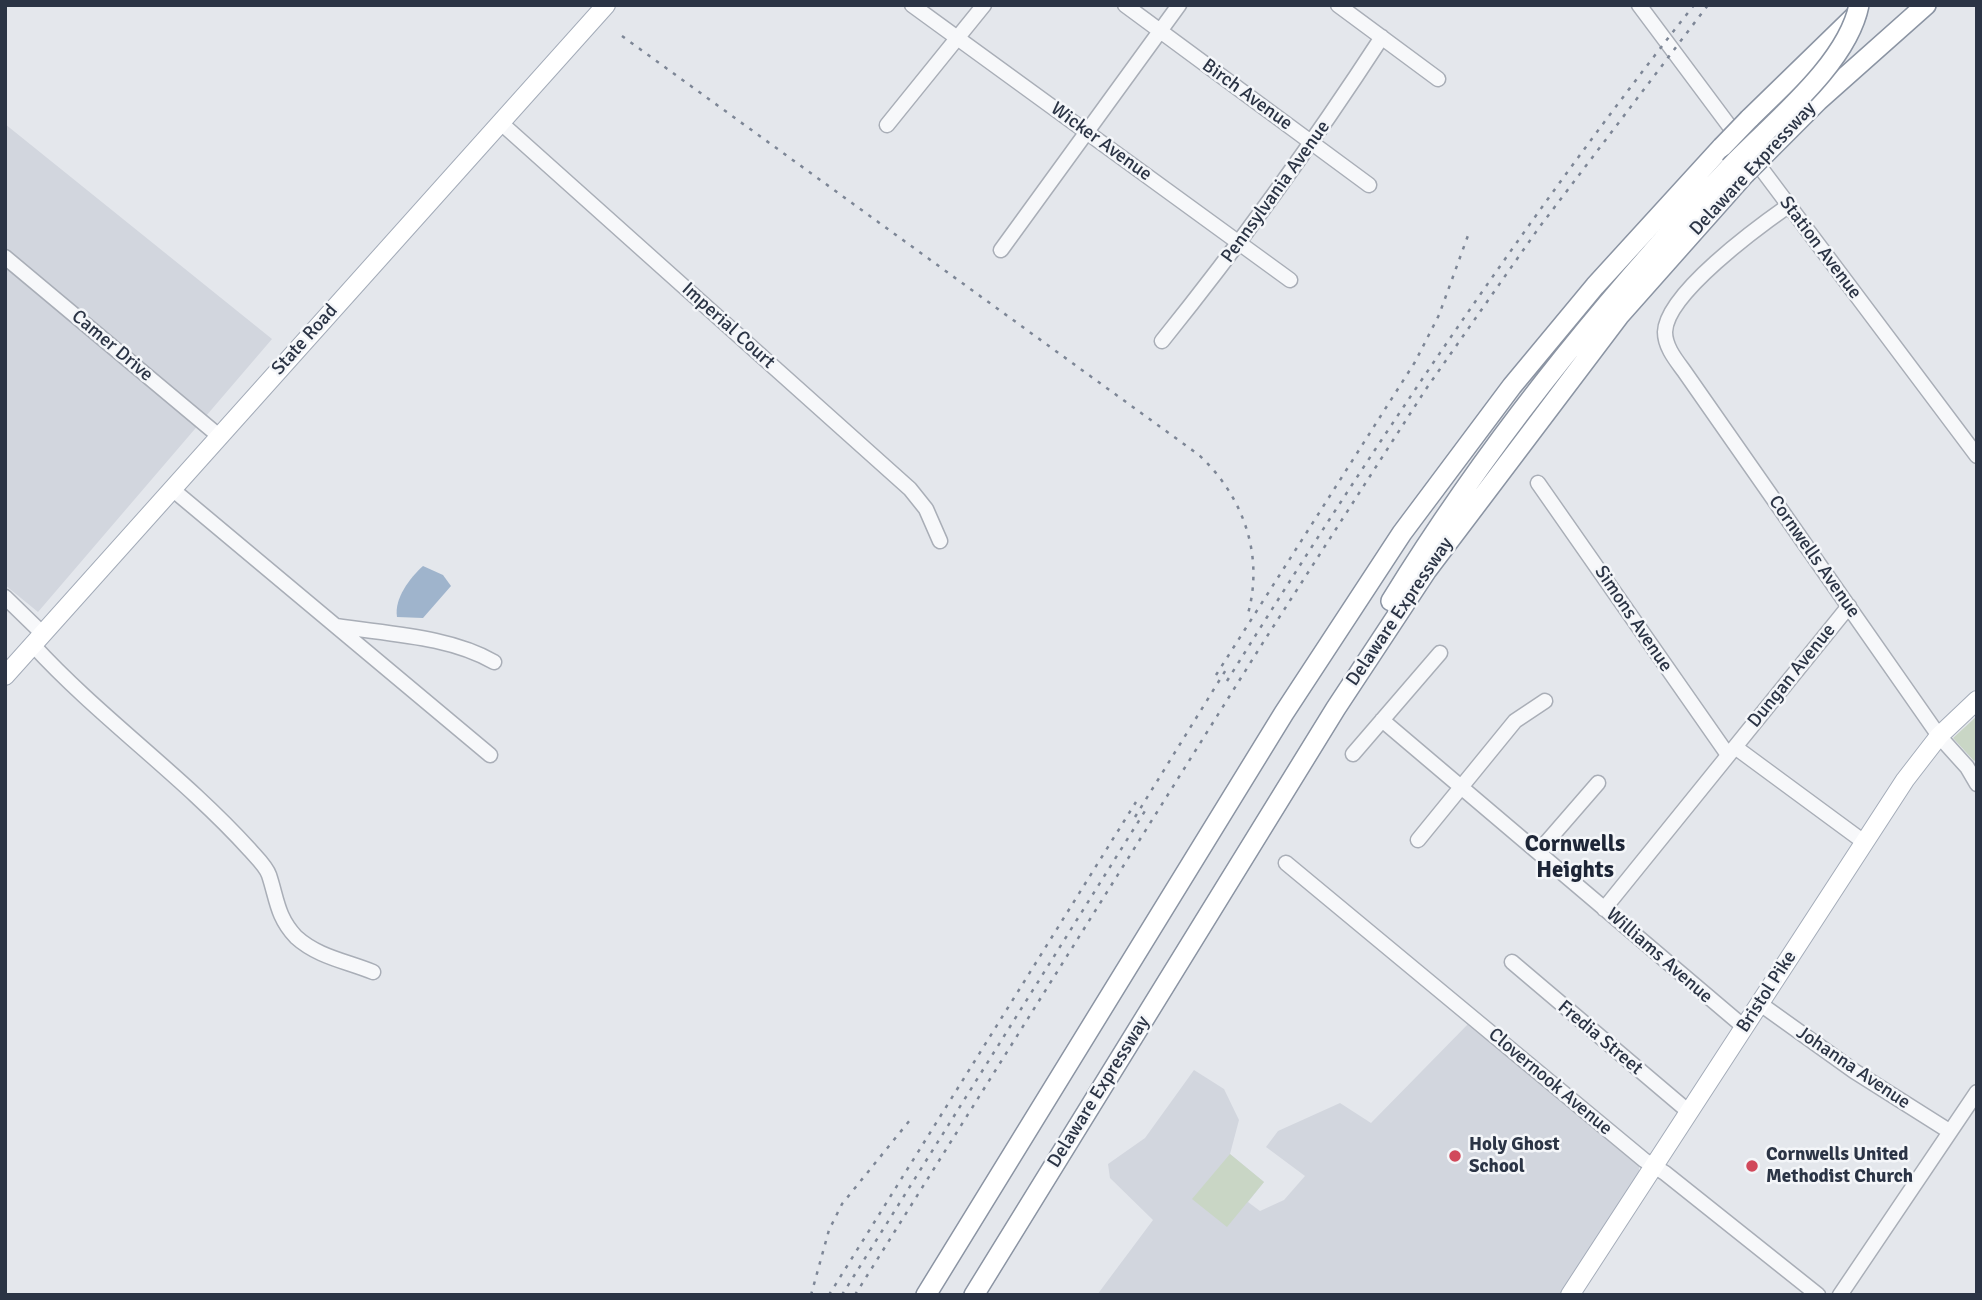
<!DOCTYPE html>
<style>
body{margin:0}
#map{position:relative;width:1982px;height:1300px;overflow:hidden;background:#e4e7ec;font-family:Signika,sans-serif}
canvas{display:block}
.frame{position:absolute;inset:0;border:7px solid #2b3445;pointer-events:none}
</style>
<div id="map">
<canvas width="1982" height="1300"></canvas>
<div class="frame"></div>
</div>
<script>
const context = document.querySelector('canvas').getContext('2d');
context.lineJoin = 'round';
function fill(path, color) {
  context.fillStyle = color;
  context.fill(path, 'evenodd');
}
function strokePath(path, color, width, dash) {
  context.strokeStyle = color;
  context.lineWidth = width;
  context.lineCap = dash ? 'butt' : 'round';
  context.setLineDash(dash || []);
  context.stroke(path);
}
function write(font, color, halo, rows, align = 'center') {
  context.font = font + ' Signika,sans-serif';
  context.lineWidth = 5;
  context.setLineDash([]);
  context.textBaseline = 'middle';
  context.strokeStyle = halo;
  context.fillStyle = color;
  for (const [text, x, y, turn = 0] of rows) {
    context.save();
    context.translate(x, y);
    context.rotate((+turn || 0) * Math.PI / 180);
    context.textAlign = isNaN(turn) ? turn : align;
    if (halo) context.strokeText(text, 0, 0);
    context.fillText(text, 0, 0);
    context.restore();
  }
}
fill(new Path2D(`
 M5 124 272 339 38 612 5 585Z
 M1470 1022 1639 1165V1174L1559 1295H1097L1153 1220 1110 1178 1108 1164 1145 1138 1194 1070 1224 1089 1239 1120 1230 1154 1264 1182 1248 1202 1260 1211 1284 1200 1305 1176 1266 1147 1278 1131 1340 1103 1371 1123Z`), '#d2d6de');
fill(new Path2D(`
 M1977 716V759L1974 761 1953 738Z
 M1230 1154 1264 1182 1227 1227 1192 1199Z`), '#c9d6c5');
fill(new Path2D(`
 M423 566 443 575 451 586 423 618 397 617C394 598 410 578 423 566Z`), '#9fb4cc');
const minor = new Path2D(`
 M912 5 1290 280
 M1125 5 1369 185
 M1338 5 1438 79
 M1639 5 1739 139
 M501 123 910 489 926 509 940 541
 M887 125 984 5
 M1751 155 1977 456
 M1788 206C1758 227 1666 294 1665 332 1665 347 1676 360 1684 371L1939 736 1967 767 1977 784
 M1001 250 1179 5
 M5 257 219 436
 M1162 341C1241 243 1313 143 1382 37
 M1538 483 1728 755
 M172 489 490 755
 M5 597 43 634
 M336 626C387 634 449 636 494 662
 M33 645C100 718 183 776 250 850 256 857 266 866 269 875 277 899 277 917 296 937 318 957 346 961 373 972
 M1382 720 1744 1027
 M1735 747 1864 842
 M1353 754 1440 653
 M1418 840 1515 721 1545 701
 M1539 851 1598 783
 M1286 863 1644 1160 1665 1173 1818 1295
 M1604 909 1849 606
 M1512 962 1689 1112
 M1759 1003 1854 1071 1949 1131
 M1840 1295 1977 1092`);
const major = new Path2D(`
 M5 676 606 5
 M1570 1295 1905 780 1939 736 1977 700`);
const highway = new Path2D(`
 M1749 119 1856 15
 M1766 153 1818 101 1926 5
 M1391 601C1488 443 1603 301 1730 167
 M926 1295 1284 713 1402 533 1512 386 1595 286 1722 147
 M974 1295 1336 708 1427 570 1619 316 1745 174`);
strokePath(minor, '#a9aeb7', 17);
strokePath(major, '#a3abb8', 20);
strokePath(highway, '#8b94a3', 22);
strokePath(minor, '#f7f8fa', 14);
strokePath(major, '#fff', 18);
strokePath(highway, '#fff', 19);
strokePath(new Path2D(`
 M622 36 1199 455C1244 497 1265 557 1247 617
 M1216 675 1415 362 1439 315 1470 230
 M1227 681C1372 448 1524 221 1694 5
 M1135 817 1227 668
 M811 1295 829 1230 842 1204 910 1120
 M829 1295 1136 802
 M842 1295 1145 811
 M855 1295 1264 641 1426 389 1538 229 1708 5`), '#7d8696', 2.5, [3.5, 7]);
const highwayBridge = new Path2D(`
 M1722 147 1749 119
 M1730 167C1772 123 1847 65 1859 5
 M1745 174 1766 153`);
strokePath(highwayBridge, '#8b94a3', 22, []);
strokePath(highwayBridge, '#fff', 19);
for (const [x, y, r, color] of [
 [1455,1156,7,"#d1495b"],
 [1752,1166,7,"#d1495b"]
]) {
  const dot = new Path2D();
  dot.arc(x, y, r, 0, 2 * Math.PI);
  context.fillStyle = color;
  context.fill(dot);
  strokePath(dot, '#f4f6f9', 2.5);
}
write('19px', '#2b3445', '#f4f6f9', [
 ["Birch Avenue",1247,95,36],
 ["Wicker Avenue",1101,142,36],
 ["Delaware Expressway",1753,169,-47],
 ["Pennsylvania Avenue",1276,192,-54],
 ["Station Avenue",1820,248,53],
 ["Imperial Court",728,326,42],
 ["State Road",305,340,-48],
 ["Camer Drive",112,346,40],
 ["Cornwells Avenue",1814,557,55],
 ["Delaware Expressway",1400,612,-56],
 ["Simons Avenue",1633,619,56],
 ["Dungan Avenue",1792,676,-51],
 ["Williams Avenue",1659,956,41],
 ["Bristol Pike",1767,992,-57],
 ["Fredia Street",1600,1038,40],
 ["Johanna Avenue",1853,1068,34],
 ["Clovernook Avenue",1550,1082,40],
 ["Delaware Expressway",1099,1092,-58]
]);
write('bold 19px', '#2b3445', '#f4f6f9', [
 ["Holy Ghost",1469,1145],
 ["School",1469,1167],
 ["Cornwells United",1766,1155],
 ["Methodist Church",1766,1177]
], 'left');
write('bold 23px', '#1d2536', '#f4f6f9', [
 ["Cornwells",1575,845],
 ["Heights",1575,871]
]);
</script>
